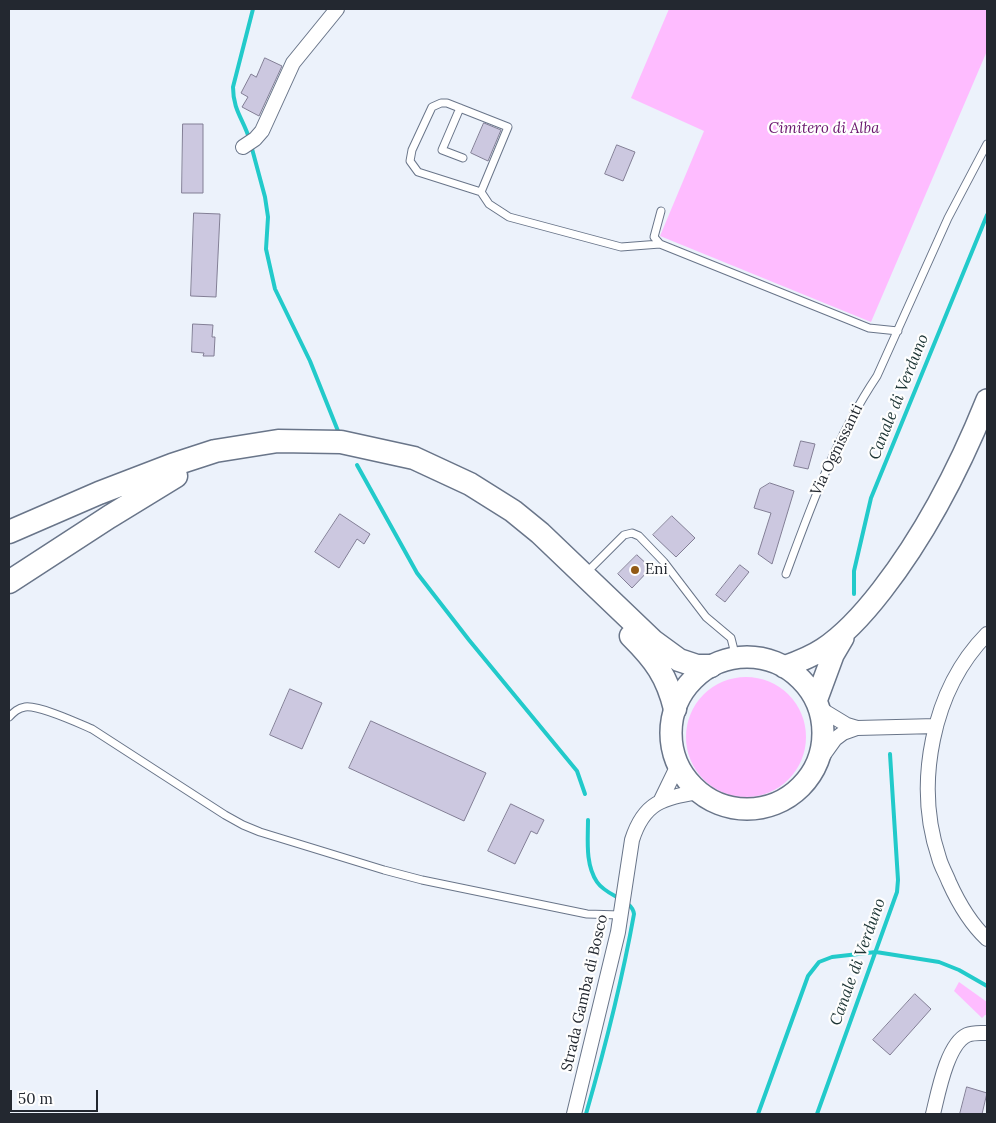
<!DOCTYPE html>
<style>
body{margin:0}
#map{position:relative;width:996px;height:1123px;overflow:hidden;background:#ecf2fb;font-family:Lora,serif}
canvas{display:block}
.frame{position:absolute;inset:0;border:10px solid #232830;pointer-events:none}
.scale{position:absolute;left:10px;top:1090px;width:88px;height:22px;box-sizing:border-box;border:2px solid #232830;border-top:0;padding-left:6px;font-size:15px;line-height:18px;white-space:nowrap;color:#232830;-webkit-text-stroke:4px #fefefe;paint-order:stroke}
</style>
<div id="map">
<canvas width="996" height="1123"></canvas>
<div class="frame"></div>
<div class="scale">50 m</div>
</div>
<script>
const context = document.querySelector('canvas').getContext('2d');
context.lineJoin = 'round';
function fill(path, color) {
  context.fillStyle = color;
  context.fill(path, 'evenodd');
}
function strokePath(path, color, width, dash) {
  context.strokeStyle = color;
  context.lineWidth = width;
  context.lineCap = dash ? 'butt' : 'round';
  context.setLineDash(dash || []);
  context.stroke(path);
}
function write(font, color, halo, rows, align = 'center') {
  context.font = font + ' Lora,serif';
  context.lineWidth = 4.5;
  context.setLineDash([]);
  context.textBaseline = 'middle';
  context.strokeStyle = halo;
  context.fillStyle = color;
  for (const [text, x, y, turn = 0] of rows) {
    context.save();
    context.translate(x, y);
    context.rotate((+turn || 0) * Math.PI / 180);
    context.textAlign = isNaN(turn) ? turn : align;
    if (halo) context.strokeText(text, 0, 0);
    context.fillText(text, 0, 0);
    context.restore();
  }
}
fill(new Path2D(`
 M669 9H987V51L871 322 660 236 704 131 631 98Z
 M686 737a60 60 0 1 1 120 0a60 60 0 1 1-120 0Z
 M959 982 987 1002V1015H985L982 1018 954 991Z`), '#febcff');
strokePath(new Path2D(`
 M249 138C243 119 233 110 233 87L253 9
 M251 145 265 197 268 217 266 249 275 289 310 361 338 431
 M357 465 417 573 469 640 577 771 585 794
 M854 594V571L871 498 987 215
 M586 1114C605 1048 622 981 634 914 632 899 607 897 597 882 585 864 588 840 588 820
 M758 1114 808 976 819 962 832 957 876 952 939 962 959 970 987 986
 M817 1114 897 892 898 880 890 754`), '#22caca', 4);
const building = new Path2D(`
 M265 58 282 66 259 116 242 107 248 97 241 93 251 74 256 77Z
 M484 123 501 130 488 161 471 153Z
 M183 124H203V193H182Z
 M617 145 635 152 623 181 605 174Z
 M194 213 220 214 216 297 191 296Z
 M193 324 213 325 212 337H215L214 356H203L204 353 192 352Z
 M801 441 815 444 808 469 794 466Z
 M770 483 794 491 772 564 758 554 771 513 754 508 760 489Z
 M340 514 370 534 364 544 357 539 339 568 315 552Z
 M672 516 695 538 676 557 653 535Z
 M637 555 651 568 632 588 618 574Z
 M740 565 749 572 725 602 716 595Z
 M290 689 322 703 302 749 270 735Z
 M371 721 486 773 464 821 349 768Z
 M511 804 544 820 537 834 531 831 515 864 488 851Z
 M915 994 931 1009 890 1055 873 1040Z
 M967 1087 987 1093 982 1114H960Z`);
fill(building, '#ccc8e0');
strokePath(building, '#827e95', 1);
const service = new Path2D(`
 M441 103H447L508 127 481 192 418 172 410 161 412 150 432 107Z
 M460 108 442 150 463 158
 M481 192 489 204 509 217 621 247 660 244
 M661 211 654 237 660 244 869 328 898 331
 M585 574 624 535 632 533 639 536 664 562 706 617 731 638 736 658
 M786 574C811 506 836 437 877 376L948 218 987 144
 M9 717C14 712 18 708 25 707 39 705 78 723 92 729L225 815 243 825 260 832 384 870 422 880 587 914 620 915`);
const minor = new Path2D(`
 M243 147 255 139 262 131 293 63 337 9
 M987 634C932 690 914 784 939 858 941 866 946 874 949 882 958 902 971 924 987 939
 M819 708 847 725 857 728
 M817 764 835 739 843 733 857 728 936 726
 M661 800 678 765
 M574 1114 618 932 632 840C644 802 663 798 698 792
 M933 1114C938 1094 947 1044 967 1035 974 1032 981 1033 987 1033`);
const primary = new Path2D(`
 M671 733a76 76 0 1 1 152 0a76 76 0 1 1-152 0Z
 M784 667C798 662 811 657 823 649 846 634 865 612 882 590 927 532 960 467 987 400
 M816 701 833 655 843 638`);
const trunk = new Path2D(`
 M9 532 99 493 172 465 215 451 278 441 341 442 414 458 470 484 513 511 540 533 653 641 679 660 697 666H711
 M9 582 109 517 176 476
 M631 636C655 660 667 676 675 709`);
strokePath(service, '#697589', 9);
strokePath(minor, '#697589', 16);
strokePath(primary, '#697589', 24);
strokePath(trunk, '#697589', 25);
strokePath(service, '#fff', 7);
strokePath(minor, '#fff', 14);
strokePath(primary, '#fff', 21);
strokePath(trunk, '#fff', 22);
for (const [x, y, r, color] of [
 [635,570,5,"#925914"]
]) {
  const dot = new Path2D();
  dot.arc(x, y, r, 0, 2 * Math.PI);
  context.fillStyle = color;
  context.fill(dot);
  strokePath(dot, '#fefefe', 2);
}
write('italic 15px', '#68146c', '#fefefe', [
 ["Cimitero di Alba",824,129]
]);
write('15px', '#232830', '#fefefe', [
 ["Via Ognissanti",837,450,-64],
 ["Strada Gamba di Bosco",585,993,-77]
]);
write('15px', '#232830', '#fefefe', [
 ["Eni",645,570]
], 'left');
write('italic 16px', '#1c3434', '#fefefe', [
 ["Canale di Verduno",899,397,-68],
 ["Canale di Verduno",858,962,-70]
]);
</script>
